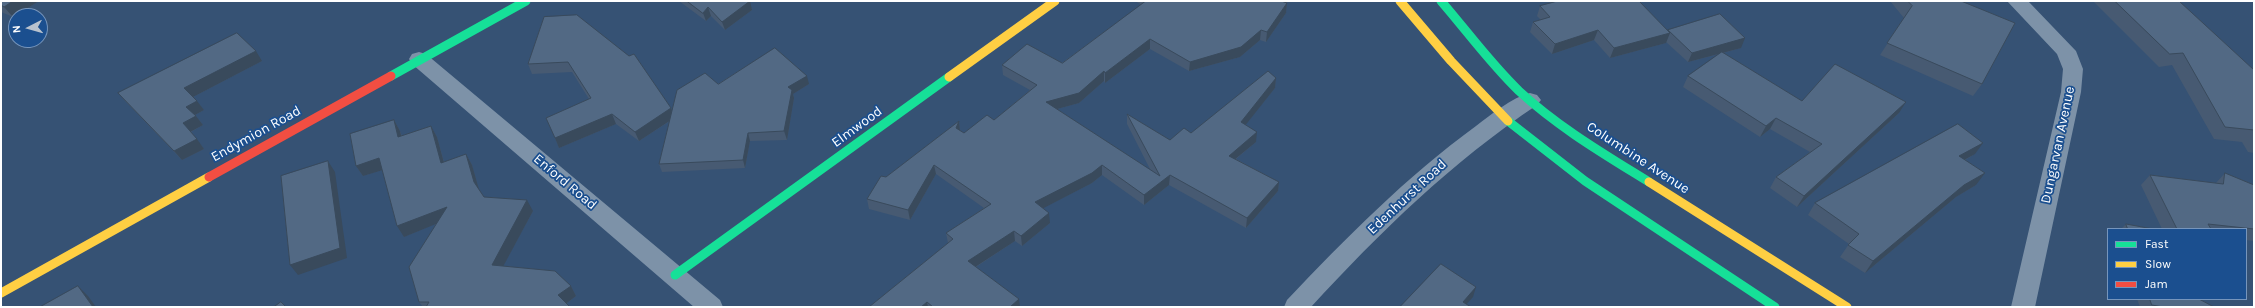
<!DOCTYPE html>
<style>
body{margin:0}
#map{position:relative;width:2255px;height:308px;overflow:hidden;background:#365274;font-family:Karla,sans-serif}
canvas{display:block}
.frame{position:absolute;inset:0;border:2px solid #fff;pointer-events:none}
.legend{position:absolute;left:2107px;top:228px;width:140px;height:72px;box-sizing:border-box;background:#1b4f8f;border:1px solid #7695bc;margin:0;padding:5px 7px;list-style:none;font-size:12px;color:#fff}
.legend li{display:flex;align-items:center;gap:8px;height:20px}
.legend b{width:20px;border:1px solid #7695bc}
.north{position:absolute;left:8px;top:8px;width:40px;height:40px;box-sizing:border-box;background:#1b4f8f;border:1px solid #7695bc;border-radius:50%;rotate:264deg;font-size:11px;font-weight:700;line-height:16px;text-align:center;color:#fff}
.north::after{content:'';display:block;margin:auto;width:14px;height:18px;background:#b9c2ce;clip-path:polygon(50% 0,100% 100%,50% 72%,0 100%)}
</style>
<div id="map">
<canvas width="2255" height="308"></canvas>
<div class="frame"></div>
<ul class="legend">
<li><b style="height:5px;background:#16e098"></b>Fast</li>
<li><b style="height:5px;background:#ffcf43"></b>Slow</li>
<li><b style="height:5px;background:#f24e42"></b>Jam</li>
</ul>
<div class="north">N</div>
</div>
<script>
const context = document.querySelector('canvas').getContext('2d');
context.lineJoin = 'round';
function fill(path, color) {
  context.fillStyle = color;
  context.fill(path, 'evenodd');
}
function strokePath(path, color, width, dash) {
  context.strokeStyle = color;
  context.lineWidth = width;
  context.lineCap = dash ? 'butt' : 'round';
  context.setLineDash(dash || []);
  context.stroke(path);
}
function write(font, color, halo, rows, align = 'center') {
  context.font = font + ' Karla,sans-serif';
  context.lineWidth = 3.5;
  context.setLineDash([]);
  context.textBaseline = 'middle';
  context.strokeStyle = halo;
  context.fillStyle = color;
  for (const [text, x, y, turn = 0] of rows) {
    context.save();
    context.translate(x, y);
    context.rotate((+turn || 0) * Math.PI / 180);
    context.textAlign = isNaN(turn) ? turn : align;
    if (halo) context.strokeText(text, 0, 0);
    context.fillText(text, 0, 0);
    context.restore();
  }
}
fill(new Path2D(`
 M2007 1H2028L2076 51 2083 69 2081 92 2035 307H2011L2061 92 2063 69 2057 54Z
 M419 52 426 54 720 300 723 307H694L412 64 409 59 412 54Z
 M1530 93 1537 95 1541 100 1537 105C1452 162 1380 232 1311 307H1284L1287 300C1346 238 1406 177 1476 126 1492 114 1511 98 1530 93Z`), '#7d92a8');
strokePath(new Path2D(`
 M1441 1C1467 31 1490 63 1519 91 1558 127 1604 154 1649 182
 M391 76 526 1
 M1508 121 1585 181 1775 307
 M675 275 949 77`), '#16e098', 9);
strokePath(new Path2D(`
 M1400 1 1451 61 1508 121
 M949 77 1055 1
 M1649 182 1847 307
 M1 293 209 177`), '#ffcf43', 9);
strokePath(new Path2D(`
 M209 177 391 76`), '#f24e42', 9);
fill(new Path2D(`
 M1 1H39L13 17 1 12Z
 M679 1H749L752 10 725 30 711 16 706 21Z
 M1135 1H1281L1287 3 1286 13 1266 42 1260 40 1240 57 1189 71 1150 49 1105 83 1104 81 1079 103 1057 109 1151 171 1127 124V114L1170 140 1191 133 1276 78 1275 88 1245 125 1256 142 1236 159 1279 182 1278 191 1246 228 1169 185 1144 205 1102 175 1092 183 1043 208 1050 223 1022 246 1015 241 976 267 1020 307H869L948 243 946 233 984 208 936 174 910 220 869 209 867 199 886 177 959 121 960 131 964 133 994 120 1030 90 1003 75 1002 65 1062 63 1142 5Z
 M1890 1H1961L1982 84 1973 96 1880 55 1904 18Z
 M2093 1H2179L2254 70V153L2248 152 2242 142 2214 139 2172 65 2159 67Z
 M1540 6 1668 31V30L1741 48 1723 53 1802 101 1899 113 1797 207 1770 188 1776 177 1810 152 1770 129 1760 137 1683 87 1688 76 1719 54 1688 62 1666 42V43L1610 58 1594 40 1552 54 1530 32 1533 22 1541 20 1537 16Z
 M544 17 671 108 672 112 718 84H809L793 94 794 98 787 140 750 141 745 168 662 172 659 164 670 121 639 141 616 124 559 148 555 138 589 99 572 72 532 74 528 64Z
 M262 61 193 97 204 110 195 115 203 125 191 132 204 149 182 160 126 102 118 93Z
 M394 120 400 131 402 136 431 126 437 137 444 162 466 154 472 165 479 190 484 197 533 211 503 266 571 286 576 296 566 304 570 307H423L419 302 435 224 404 237 382 170 363 176 356 166Z
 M1975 154 1965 160 1976 185 1956 197 1865 273 1840 257 1849 244 1808 215 1815 203Z
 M2225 173 2254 185V241L2246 240V229H2162L2141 185 2150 175 2216 183Z
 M2126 224 2128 229H2121Z
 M2137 299H2199L2214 307H2140Z`), '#475a72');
fill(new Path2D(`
 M13 1H39L13 17 4 7Z
 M750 1 752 10 725 30 722 22Z
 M1287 3 1286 13 1266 42 1267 32Z
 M708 7 711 16 706 21 703 13Z
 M1261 30 1260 40 1240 57 1189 71 1190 62Z
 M1598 30 1594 40 1552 54 1555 44Z
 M1670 33 1666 43 1610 58 1614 48Z
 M1745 38 1741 48 1688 62 1692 53Z
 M1150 39V49L1105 83V73Z
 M256 51 262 61 191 98 184 88Z
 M1104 71V81L1079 103 1046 112V102Z
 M807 76 809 84 793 94 794 98 787 140 784 131 788 87Z
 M1276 78 1275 88 1240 132 1241 122Z
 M197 101 204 110 193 116 186 107Z
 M1906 102 1899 113 1797 207 1804 196Z
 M671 108 674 118 639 141 635 132Z
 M612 114 616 124 559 148 555 138Z
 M196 116 203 125 190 132 183 123Z
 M1776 118 1770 129 1760 137 1766 126Z
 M394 120 400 131 404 148 398 137Z
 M959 121 960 131 956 128Z
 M431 126 437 137 447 174 441 163Z
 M1257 132 1256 142 1228 165 1229 156Z
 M748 133 750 141 745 168 743 160Z
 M197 139 204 149 182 160 174 151Z
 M1983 143 1975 154 1951 167 1959 156Z
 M466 154 472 165 480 193 474 182Z
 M379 158 386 169 363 176 356 166Z
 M328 161 335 172 347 258 298 275 290 265Z
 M934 165 936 174 910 220 908 210Z
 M1102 165V175L1092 183 1036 212 1035 202Z
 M1985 173 1976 185 1956 197 1865 273 1873 261 1964 185Z
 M1170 175 1169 185 1144 205V195Z
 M1279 182 1278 191 1246 228 1247 218Z
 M527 200 533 211 498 276 492 265Z
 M447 207 453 217 404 237 397 226Z
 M1049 213 1050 223 1022 246 1021 236Z
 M1014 231 1015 241 969 271 968 261Z
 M78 286 88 296 96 307H93Z
 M571 286 576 296 563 306 558 295Z
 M1476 287 1473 297 1464 307 1463 302Z
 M1019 299 1020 307H1010Z
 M927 302 928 307H921Z`), '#394a5c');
const building = new Path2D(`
 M1 1H13L4 7 1 5Z
 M687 1H750L722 22 708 7 703 13Z
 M1146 1H1281L1287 3 1267 32 1261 30 1241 47 1190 62 1150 39 1105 73 1104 71 1079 93 1046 102 1160 176 1127 114 1170 140 1184 128 1191 133 1268 71 1276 78 1241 122 1257 132 1229 156 1279 182 1247 218 1170 175 1144 195 1102 165 1092 173 1035 202 1049 213 1021 236 1014 231 968 261 1019 299 1010 307H983L982 306 981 307H933L927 302 921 307H869L953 239 946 233 991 204 934 165 908 210 867 199 881 176 886 177 959 121 956 128 964 133 987 115 994 120 1037 85 1002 65 1027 44 1062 63Z
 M1558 1H1639L1670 33 1614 48 1598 30 1555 44 1533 22 1550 17 1540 6Z
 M1908 1H1961L2015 23 1982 84 1887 43 1912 6Z
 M2115 1H2179L2254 70V130L2225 127 2183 53 2170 54Z
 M1720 14 1745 38 1692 53 1668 30Z
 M577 15 629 56 634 54 671 108 635 132 612 114 555 138 546 118 591 98 568 62 528 64 544 17Z
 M237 33 256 51 184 88 197 101 186 107 196 116 183 123 197 139 174 151 118 93Z
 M775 48 807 76 788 87 792 90 784 131 748 133 743 160 659 164 677 90 705 73 718 84Z
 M1722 52 1802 101 1835 64 1906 102 1804 196 1776 177 1822 144 1776 118 1766 126 1688 76Z
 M394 120 398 137 431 126 441 163 466 154 474 182 484 197 527 200 492 265 555 271 571 286 558 295 570 307H426L429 302H419L409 267 447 207 397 226 379 158 356 166 350 134Z
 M1958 124 1983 143 1959 156 1985 173 1964 185 1873 261 1848 245 1859 234 1815 203Z
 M328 161 340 248 290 265 281 176Z
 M2225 173 2254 185V229L2208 224 2211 229H2177L2150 175 2223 184Z
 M2126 224 2153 229H2128Z
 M1441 264 1476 287 1463 302 1471 307H1400Z
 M78 286 93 307H40Z
 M2150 299H2199L2214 307H2163L2152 305Z
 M281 302 286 307H274Z`);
fill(building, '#526984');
strokePath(building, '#394a5c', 1);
write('14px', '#fff', '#1b4f8f', [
 ["Elmwood",857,127,-36],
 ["Endymion Road",256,134,-29],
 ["Dungarvan Avenue",2058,145,-78],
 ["Columbine Avenue",1638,158,33],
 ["Enford Road",565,182,40],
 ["Edenhurst Road",1407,197,-43]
]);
</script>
